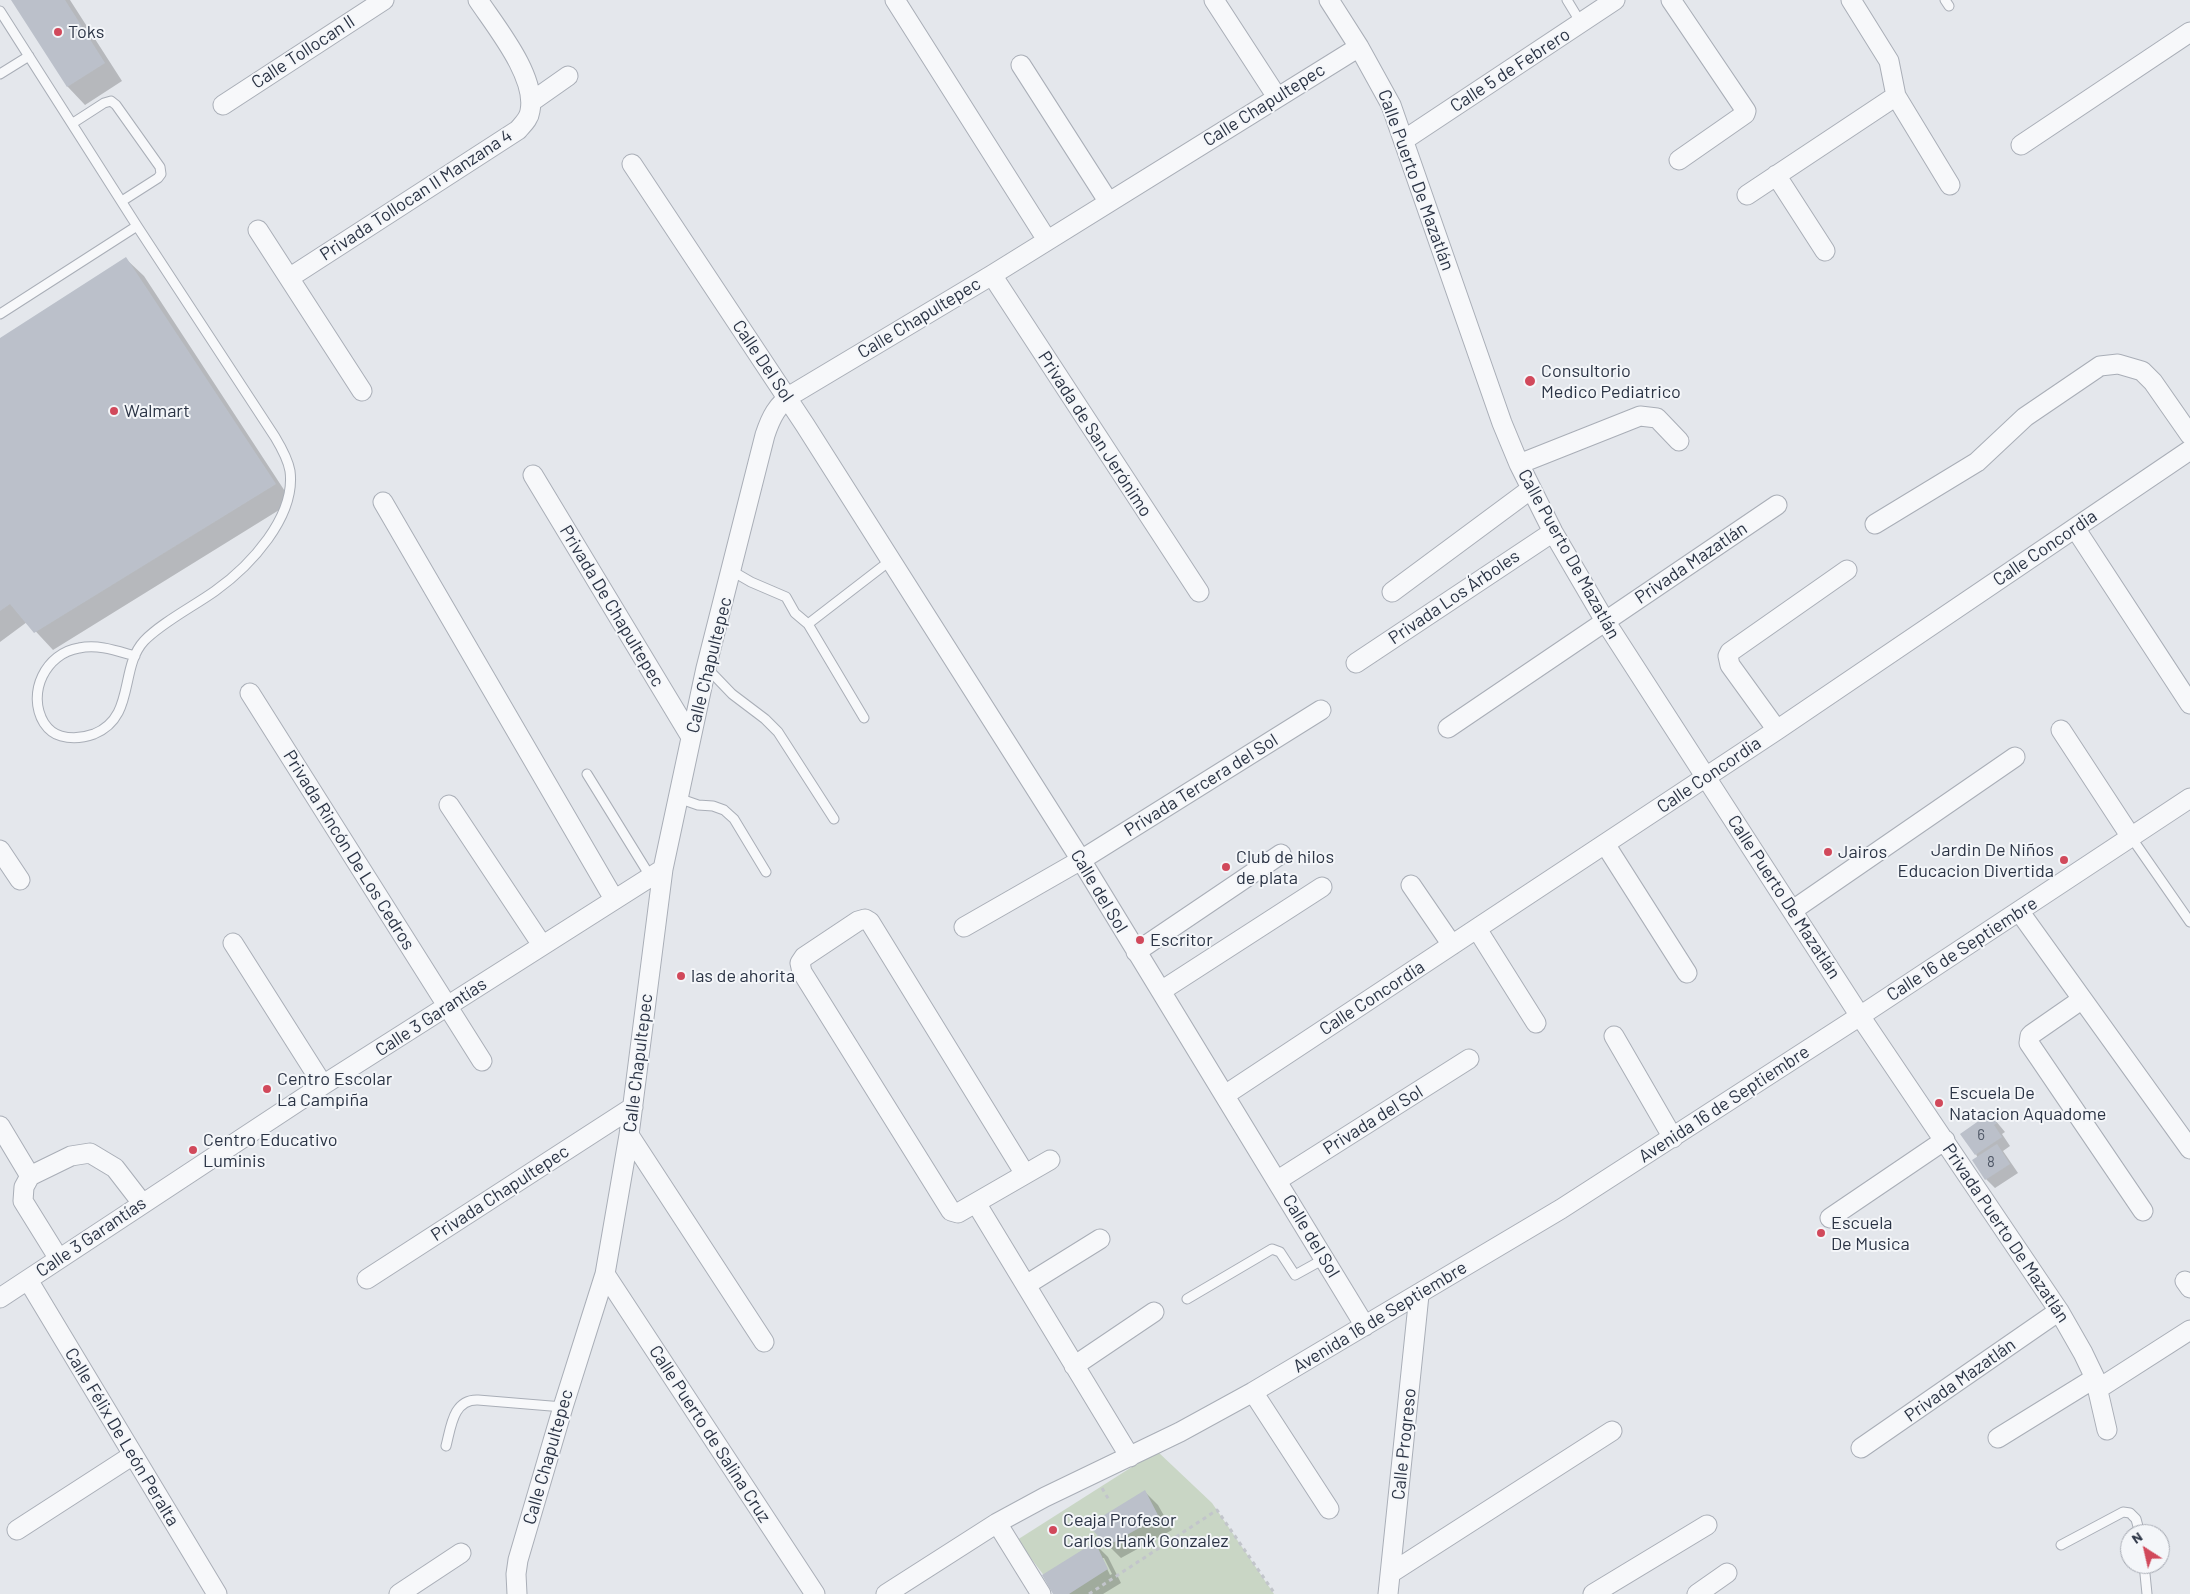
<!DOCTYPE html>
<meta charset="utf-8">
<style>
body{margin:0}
#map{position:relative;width:2190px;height:1594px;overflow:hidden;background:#e4e7ec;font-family:Barlow,sans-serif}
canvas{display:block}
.north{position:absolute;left:2120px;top:1524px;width:50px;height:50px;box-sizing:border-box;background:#f4f6f9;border:1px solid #a4a8b1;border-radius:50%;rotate:325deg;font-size:14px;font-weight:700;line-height:20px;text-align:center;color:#2b3445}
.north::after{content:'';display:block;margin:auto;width:18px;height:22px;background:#d1495b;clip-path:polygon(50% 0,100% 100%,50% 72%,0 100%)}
</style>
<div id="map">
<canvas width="2190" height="1594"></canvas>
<div class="north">N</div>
</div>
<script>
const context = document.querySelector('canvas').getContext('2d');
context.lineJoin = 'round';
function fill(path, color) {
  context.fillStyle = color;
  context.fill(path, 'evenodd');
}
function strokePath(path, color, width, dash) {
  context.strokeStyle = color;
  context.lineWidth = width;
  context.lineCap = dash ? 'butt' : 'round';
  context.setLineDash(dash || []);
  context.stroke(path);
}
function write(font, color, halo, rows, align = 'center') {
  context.font = font + ' Barlow,sans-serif';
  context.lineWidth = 4;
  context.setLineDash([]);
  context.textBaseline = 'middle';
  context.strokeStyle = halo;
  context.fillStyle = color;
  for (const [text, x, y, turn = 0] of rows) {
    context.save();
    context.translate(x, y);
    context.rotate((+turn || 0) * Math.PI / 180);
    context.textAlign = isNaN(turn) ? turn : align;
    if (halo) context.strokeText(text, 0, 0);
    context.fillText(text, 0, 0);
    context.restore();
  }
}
fill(new Path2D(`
 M1157 1451 1212 1503 1274 1594H1058L1017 1540Z`), '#c9d6c5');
fill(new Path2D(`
 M13 0H70L122 81 85 105 68 87Z
 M126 259 144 276 292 502 53 650 27 622 0 642V340Z
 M1990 1114 2005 1132 2002 1134 2010 1146 2003 1151 2018 1173 1995 1188 1986 1179 1976 1154Z
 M1145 1492 1158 1505 1172 1530 1121 1558 1108 1545Z
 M1095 1544 1108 1557 1121 1583 1103 1594H1055ZM1102 1558H1104L1112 1574 1110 1575Z`), '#0003');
fill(new Path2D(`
 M11 0H65L105 63 67 87Z
 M126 257 276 484 34 633 10 604 0 611V338Z
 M1990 1113 1997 1123 1994 1125 2002 1137 1975 1155 1960 1134Z
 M1997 1144 2010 1164 1985 1180 1972 1160Z
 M1145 1490 1159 1517 1107 1546 1088 1525Z
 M1095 1542 1108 1569 1069 1594H1053L1042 1575Z`), '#bbc0ca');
const service = new Path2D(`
 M1567 0 1581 23
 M1945 0 1949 6
 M0 11 137 226 275 437C281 447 288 459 290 471 296 517 250 566 215 591 194 606 161 623 144 641 119 668 136 717 94 734 83 738 72 739 61 736 53 734 48 729 44 723 26 693 46 653 79 648 99 644 117 651 135 656
 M0 74 29 56
 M73 123 104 103 111 101 116 105 160 167 161 174 158 178 122 201
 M0 314 137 226
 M732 571 751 582 786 597 795 613 808 624 891 560
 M808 624 864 718
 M707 668 732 694 765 719 778 732 834 819
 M587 774 650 876
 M678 798 698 805 713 806 724 810 734 819 766 872
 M2131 837 2190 922
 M1187 1299 1272 1249 1280 1252 1295 1275 1324 1259
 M446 1446C451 1427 453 1399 478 1400L563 1407
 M2061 1545 2123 1512 2130 1513 2136 1519 2140 1534
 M2144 1564 2147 1594`);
const minor = new Path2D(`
 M895 0 1047 240
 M1214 0 1277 97
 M1329 0 1359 47 1391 105 1502 423 1519 464 1553 532 1605 621 1860 1016 2059 1311 2083 1353 2095 1378 2107 1430
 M1671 0 1746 111 1745 114 1679 160
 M1851 0 1889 61 1896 96 1950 185
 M1021 65 1108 201
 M531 102 568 76
 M223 105 384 0
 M1404 140 1615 0
 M2021 145 2190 32
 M632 164 805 425 1081 860 1365 1326
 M1776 175 1825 251
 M1747 195 1896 96
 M258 230 362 391
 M992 275 1199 592
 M289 278 518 130C523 124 529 119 530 111 537 77 496 27 478 0
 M1519 464 1640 416 1657 418 1679 441
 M533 475 691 737
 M383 502 614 899
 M1875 524 1977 462 2025 417 2100 366 2118 364 2142 371 2153 382 2190 435
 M2075 528 2190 704
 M1392 592 1531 489
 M1356 663 1553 532
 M250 693 482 1061
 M1448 728 1777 505
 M1777 730 1730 665 1728 656 1730 652 1847 570
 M2061 730 2131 837
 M449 805 542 945
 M1605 844 1687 973
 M0 850 20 880
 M1411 885 1452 945
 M1793 910 2015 757
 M2019 911 2190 1149
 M964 927 1081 860 1321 710
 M1477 929 1536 1023
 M233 943 323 1085
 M1136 952 1281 854
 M1161 991 1322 887
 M2081 1000 2032 1034 2030 1036 2029 1043 2143 1211
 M1614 1036 1673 1138
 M1225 1095 1777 730 2190 450
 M0 1126 30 1176
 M629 1135 764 1342
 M1025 1174 870 922 865 919 858 921 804 957 800 963 802 972 951 1211 958 1213 1050 1160
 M1278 1180 1469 1059
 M976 1203 1130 1457
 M1830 1218 1945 1140
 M59 1259 23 1201 24 1187 30 1176 71 1156 90 1153 115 1168 142 1203
 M605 1274 815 1594
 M367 1279 633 1107
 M28 1280 217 1594
 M2185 1281 2190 1288
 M1026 1285 1100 1239
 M0 1298 323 1085 663 869
 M1074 1366 1154 1312
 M2098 1389 2190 1330
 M1253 1392 1329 1509
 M1998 1438 2095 1378
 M1861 1448 2059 1311
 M997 1523 1041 1594
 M17 1530 133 1455
 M1391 1573 1612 1431
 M399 1594 461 1553
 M517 1594 516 1574 518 1560 563 1407 605 1274 629 1135 663 869 706 668 765 435C771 417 777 405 793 394L992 275 1359 47
 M886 1594 997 1523 1045 1497 1180 1432 1253 1392 1561 1209 1860 1016 2190 798
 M1388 1594 1419 1295
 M1593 1594 1707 1525
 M1697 1594 1727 1573`);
strokePath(service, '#a9aeb7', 11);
strokePath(minor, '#a9aeb7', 21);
strokePath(new Path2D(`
 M1102 1488 1109 1500
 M1089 1594 1217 1510 1275 1594`), '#c2c5cb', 3, [4, 4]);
strokePath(service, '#f7f8fa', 9);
strokePath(minor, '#f7f8fa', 19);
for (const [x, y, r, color] of [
 [58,32,5,"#d1495b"],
 [1530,381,6,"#d1495b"],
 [114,411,5,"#d1495b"],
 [1828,852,5,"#d1495b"],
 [2064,860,5,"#d1495b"],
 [1226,867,5,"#d1495b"],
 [1140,940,5,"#d1495b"],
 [681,976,5,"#d1495b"],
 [267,1089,5,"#d1495b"],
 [1939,1103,5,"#d1495b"],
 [193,1150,5,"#d1495b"],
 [1821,1233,5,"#d1495b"],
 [1053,1530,5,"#d1495b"]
]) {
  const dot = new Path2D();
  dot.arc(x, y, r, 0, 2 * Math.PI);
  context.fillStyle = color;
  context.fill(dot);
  strokePath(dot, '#f4f6f9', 2);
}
write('15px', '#4f5766', null, [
 ["6",1981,1135],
 ["8",1991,1162]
]);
write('18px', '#2b3445', '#f4f6f9', [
 ["Toks",68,32],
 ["Consultorio",1541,371],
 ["Medico Pediatrico",1541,392],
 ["Walmart",124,411],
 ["Jardin De Niños",2054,850,"right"],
 ["Educacion Divertida",2054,871,"right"],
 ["Jairos",1838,852],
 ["Club de hilos",1236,857],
 ["de plata",1236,878],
 ["Escritor",1150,940],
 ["las de ahorita",691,976],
 ["Centro Escolar",277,1079],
 ["La Campiña",277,1100],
 ["Escuela De",1949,1093],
 ["Natacion Aquadome",1949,1114],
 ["Centro Educativo",203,1140],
 ["Luminis",203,1161],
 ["Escuela",1831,1223],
 ["De Musica",1831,1244],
 ["Ceaja Profesor",1063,1520],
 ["Carlos Hank Gonzalez",1063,1541]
], 'left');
write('18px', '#2b3445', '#f4f6f9', [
 ["Calle Tollocan ll",303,52,-33],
 ["Calle 5 de Febrero",1510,70,-33],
 ["Calle Chapultepec",1264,105,-32],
 ["Calle Puerto De Mazatlán",1416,180,70],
 ["Privada Tollocan II Manzana 4",416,195,-33],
 ["Calle Chapultepec",919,318,-31],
 ["Calle Del Sol",763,361,56],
 ["Privada de San Jerónimo",1095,434,57],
 ["Calle Concordia",2045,548,-34],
 ["Calle Puerto De Mazatlán",1569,554,61],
 ["Privada Mazatlán",1691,563,-34],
 ["Privada Los Árboles",1454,597,-34],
 ["Privada De Chapultepec",612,606,59],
 ["Calle Chapultepec",709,665,-76],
 ["Calle Concordia",1709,775,-34],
 ["Privada Tercera del Sol",1201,785,-32],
 ["Privada Rincón De Los Cedros",349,850,58],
 ["Calle del Sol",1099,891,59],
 ["Calle Puerto De Mazatlán",1784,897,57],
 ["Calle 16 de Septiembre",1962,949,-33],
 ["Calle Concordia",1372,998,-33],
 ["Calle 3 Garantías",431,1017,-33],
 ["Calle Chapultepec",638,1063,-83],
 ["Avenida 16 de Septiembre",1724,1104,-33],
 ["Privada del Sol",1373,1120,-32],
 ["Privada Chapultepec",500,1193,-33],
 ["Privada Puerto De Mazatlán",2006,1233,56],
 ["Calle del Sol",1311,1236,59],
 ["Calle 3 Garantías",91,1237,-34],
 ["Avenida 16 de Septiembre",1380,1317,-31],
 ["Privada Mazatlán",1960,1380,-35],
 ["Calle Puerto de Salina Cruz",710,1434,57],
 ["Calle Félix De León Peralta",122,1437,59],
 ["Calle Progreso",1404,1444,-84],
 ["Calle Chapultepec",548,1457,-74]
]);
</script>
